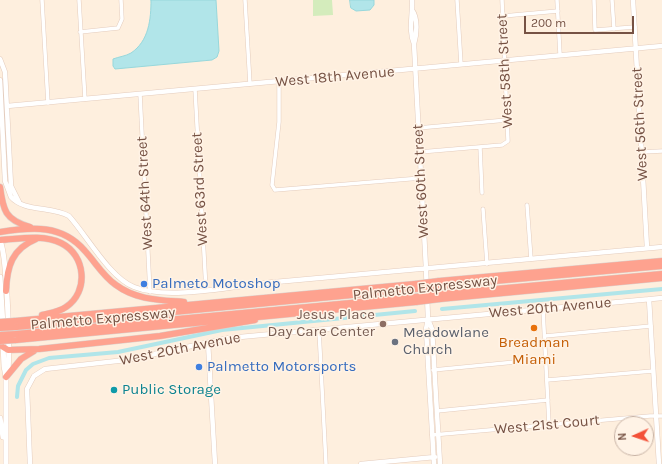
<!DOCTYPE html>
<style>
body{margin:0}
#map{position:relative;width:662px;height:464px;overflow:hidden;background:#feefde;font-family:Karla,sans-serif}
canvas{display:block}
.north{position:absolute;left:614px;top:416px;width:40px;height:40px;box-sizing:border-box;background:#fff3e6;border:1px solid #c8b3a5;border-radius:50%;rotate:267deg;font-size:11px;font-weight:700;line-height:16px;text-align:center;color:#765244}
.north::after{content:'';display:block;margin:auto;width:14px;height:18px;background:#f35138;clip-path:polygon(50% 0,100% 100%,50% 72%,0 100%)}
.scale{position:absolute;left:524px;top:16px;width:110px;height:18px;box-sizing:border-box;border:2px solid #765244;border-top:0;padding-left:5px;font-size:12px;line-height:14px;white-space:nowrap;color:#765244;-webkit-text-stroke:3px #fff3e6;paint-order:stroke}
</style>
<div id="map">
<canvas width="662" height="464"></canvas>
<div class="north">N</div>
<div class="scale">200 m</div>
</div>
<script>
const context = document.querySelector('canvas').getContext('2d');
context.lineJoin = 'round';
function fill(path, color) {
  context.fillStyle = color;
  context.fill(path, 'evenodd');
}
function strokePath(path, color, width, dash) {
  context.strokeStyle = color;
  context.lineWidth = width;
  context.lineCap = dash ? 'butt' : 'round';
  context.setLineDash(dash || []);
  context.stroke(path);
}
function write(font, color, halo, rows, align = 'center') {
  context.font = font + ' Karla,sans-serif';
  context.lineWidth = 3;
  context.setLineDash([]);
  context.textBaseline = 'middle';
  context.strokeStyle = halo;
  context.fillStyle = color;
  for (const [text, x, y, turn = 0] of rows) {
    context.save();
    context.translate(x, y);
    context.rotate((+turn || 0) * Math.PI / 180);
    context.textAlign = isNaN(turn) ? turn : align;
    if (halo) context.strokeText(text, 0, 0);
    context.fillText(text, 0, 0);
    context.restore();
  }
}
fill(new Path2D(`
 M313 0H332L333 15 313 16Z`), '#d4ecbc');
const water = new Path2D(`
 M151 0H216L219 51 217 57 212 60 115 69 113 66V59C118 57 126 56 131 53 149 41 151 19 151 0Z
 M350 0H374V5L370 10 356 11 351 8Z`);
fill(water, '#b1e5e9');
strokePath(water, '#97d7db', 1);
strokePath(new Path2D(`
 M442 309 662 289
 M17 397 18 386 26 370 33 364 49 358 118 352 222 330 415 311`), '#b1e5e9', 4);
const minor = new Path2D(`
 M42 0 48 103
 M79 0 85 99
 M245 0 250 84
 M457 0 461 64
 M557 0 560 54
 M594 0 595 30 635 27
 M612 0 614 29
 M503 16 558 11
 M80 32 118 28 122 19 121 0
 M279 82V122L272 185 275 190 421 178
 M195 89 206 290
 M140 94 150 292
 M418 128 507 120
 M480 147 482 193
 M420 152 502 145 508 141 502 0
 M642 152 662 151
 M527 205 531 259
 M483 209 487 264
 M543 309 549 424
 M319 330 326 464
 M545 336 651 326
 M433 370 546 359
 M547 380 653 371
 M437 411 548 400
 M432 435 650 416H662`);
const tertiary = new Path2D(`
 M412 0C413 15 408 29 414 44L426 269 428 319 426 329 434 464
 M633 0 647 248
 M412 10C418 18 417 34 414 44
 M0 59 5 72 11 186 19 202
 M0 80 5 181 11 197C24 212 52 206 69 216 87 236 110 278 134 287 169 301 237 285 275 282 404 271 533 258 662 247
 M7 106 662 46
 M649 299 659 464
 M428 319 432 329 440 464
 M208 342 215 464
 M30 464 27 389 34 376 45 369 126 360 229 338 662 298
 M361 464 435 457`);
const secondary = new Path2D(`
 M0 241C7 254 11 360 7 376
 M0 277 3 325
 M3 345 4 366 6 377V464
 M0 418 3 437`);
const motorway = new Path2D(`
 M0 187C3 210 5 220 30 227
 M0 232C32 227 62 224 85 251 96 263 103 276 116 285 136 300 160 300 184 302
 M0 240C19 239 43 234 61 243 86 255 89 292 66 307 59 312 50 313 42 315
 M439 281 662 261
 M439 286 662 266
 M6 291C7 266 12 249 36 239
 M440 294 662 274
 M440 299 662 278
 M15 321 415 284
 M16 327 415 289
 M16 334 415 297
 M16 340 416 302
 M0 345 8 350 39 349 160 336 255 320
 M6 377 21 359 34 351`);
strokePath(minor, '#e4ccbd', 4.5);
strokePath(tertiary, '#e4ccbd', 5.5);
strokePath(secondary, '#eaccb9', 6);
strokePath(motorway, '#dbd2ce', 7);
strokePath(minor, '#fff', 3.5);
strokePath(tertiary, '#fff', 4.5);
strokePath(secondary, '#fff', 5);
strokePath(motorway, '#fea28f', 6);
const motorwayBridge = new Path2D(`
 M415 284 439 281
 M415 289 439 286
 M415 297 440 294
 M416 302 440 299
 M0 322 15 321
 M0 328 16 327
 M0 335 16 334
 M0 341 16 340`);
strokePath(motorwayBridge, '#dbd2ce', 7, []);
strokePath(motorwayBridge, '#fea28f', 6);
for (const [x, y, r, color] of [
 [144,284,4,"#3f7fe0"],
 [383,324,4,"#8d6e63"],
 [534,328,4,"#e8710a"],
 [395,342,4,"#6b7280"],
 [199,367,4,"#3f7fe0"],
 [114,390,4,"#0f9aa8"]
]) {
  const dot = new Path2D();
  dot.arc(x, y, r, 0, 2 * Math.PI);
  context.fillStyle = color;
  context.fill(dot);
  strokePath(dot, '#fff3e6', 1.5);
}
write('15px', '#765244', '#fff3e6', [
 ["West 58th Street",505,71,-93],
 ["West 18th Avenue",335,77,-5],
 ["West 56th Street",640,124,-93],
 ["West 60th Street",421,181,-93],
 ["West 63rd Street",200,189,-93],
 ["West 64th Street",145,193,-93],
 ["Palmetto Expressway",425,288,-6],
 ["West 20th Avenue",550,308,-5],
 ["Palmetto Expressway",103,319,-5],
 ["West 20th Avenue",180,349,-11],
 ["West 21st Court",547,425,-5]
]);
write('15px', '#366cbe', '#fff3e6', [
 ["Palmeto Motoshop",152,284],
 ["Palmetto Motorsports",207,367]
], 'left');
write('15px', '#785e54', '#fff3e6', [
 ["Jesus Place",375,315],
 ["Day Care Center",375,332]
], 'right');
write('15px', '#5b616d', '#fff3e6', [
 ["Meadowlane",403,333],
 ["Church",403,350]
], 'left');
write('15px', '#c56008', '#fff3e6', [
 ["Breadman",534,343],
 ["Miami",534,360]
]);
write('15px', '#0d838f', '#fff3e6', [
 ["Public Storage",122,390]
], 'left');
</script>
